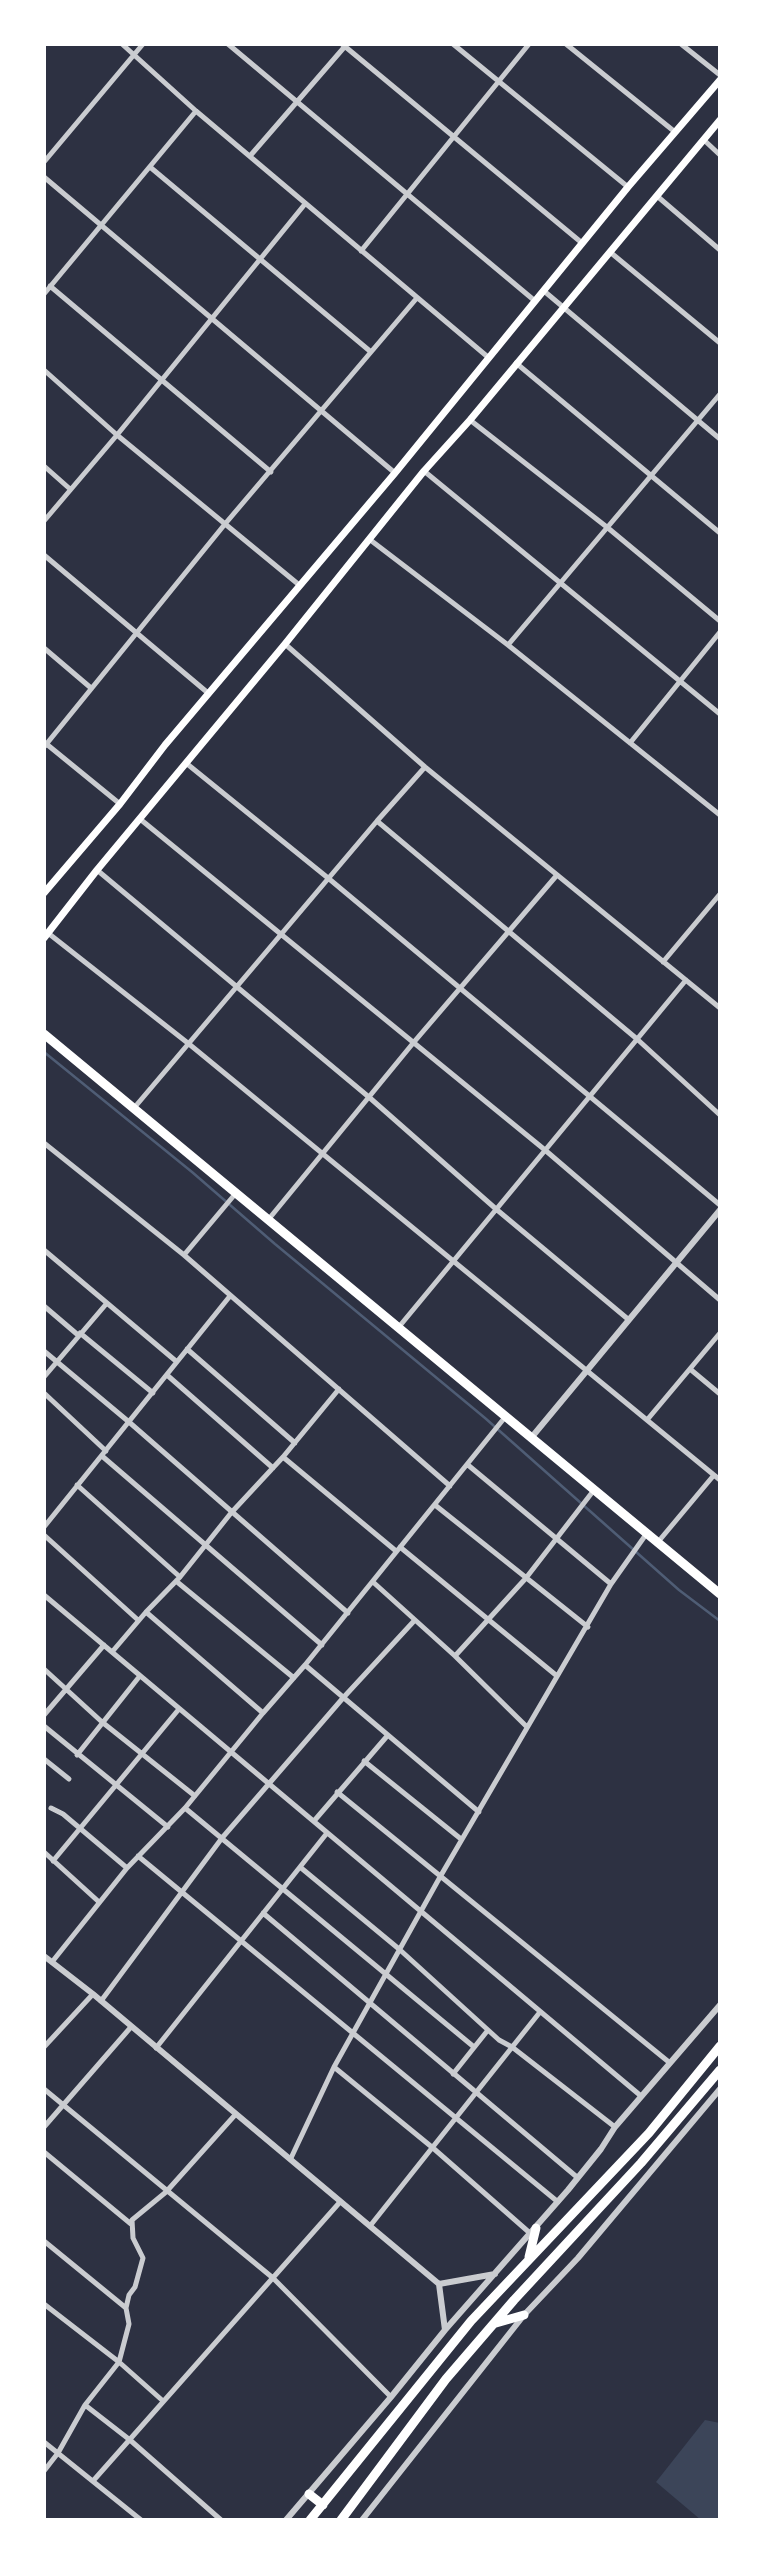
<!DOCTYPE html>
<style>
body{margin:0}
#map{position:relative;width:764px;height:2564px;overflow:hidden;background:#2d3142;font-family:"Nunito Sans",sans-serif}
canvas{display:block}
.frame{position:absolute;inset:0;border:46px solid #fff;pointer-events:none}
</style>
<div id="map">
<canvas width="764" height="2564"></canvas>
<div class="frame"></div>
</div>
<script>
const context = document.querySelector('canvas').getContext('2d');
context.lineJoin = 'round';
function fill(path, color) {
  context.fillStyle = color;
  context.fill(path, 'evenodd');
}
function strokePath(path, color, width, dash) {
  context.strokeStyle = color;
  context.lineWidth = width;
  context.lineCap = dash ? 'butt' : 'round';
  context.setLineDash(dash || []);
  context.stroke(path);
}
fill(new Path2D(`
 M705 2420 720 2423V2520H701L656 2482Z`), '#3c4559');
strokePath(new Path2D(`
 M44 1052 192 1172 275 1244 485 1418 679 1590 720 1621`), '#4f5d75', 2.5);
strokePath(new Path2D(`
 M122 44 196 111 489 358
 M228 44 535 301
 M342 44 582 243
 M453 44 628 187
 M566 44 675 132
 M681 44 720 75
 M704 140 720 155
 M250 156 347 44
 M44 162 143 44
 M150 167 371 352
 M44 177 395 473
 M657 196 720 250
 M361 251 529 44
 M610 252 720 343
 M50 286 271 472
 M544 291 720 439
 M44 294 196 111
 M516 363 720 533
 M44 370 117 435 298 584
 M470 420 608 528 720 621
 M44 466 70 489
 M424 471 720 714
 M44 521 117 435 305 204
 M369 539 508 645 720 815
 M44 555 208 693
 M285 644 425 767 720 1008
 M508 645 720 394
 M44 648 91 688
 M44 742 120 804
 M630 743 720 632
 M44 747 225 524 416 299
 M186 763 328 878 720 1205
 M140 819 545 1150 720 1300
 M377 821 637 1039 720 1115
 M97 870 370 1098 496 1209 629 1320
 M48 933 189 1044 720 1480
 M663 962 720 894
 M134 1108 377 821 425 767
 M44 1143 184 1255 450 1486
 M268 1220 414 1042 557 875
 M44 1250 177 1362
 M184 1255 236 1193
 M44 1306 78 1335
 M398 1328 686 980
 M80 1333 153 1393
 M187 1349 295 1443
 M44 1351 129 1422 348 1613
 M690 1369 720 1394
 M167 1375 273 1468
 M44 1377 107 1303
 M44 1393 106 1451
 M647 1420 720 1333
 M102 1456 322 1645
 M283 1457 396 1551
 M468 1465 611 1584
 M77 1485 180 1577
 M435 1505 588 1627
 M44 1527 230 1296
 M44 1535 138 1620
 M658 1542 714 1475
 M400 1547 557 1676
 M176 1581 294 1678
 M373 1582 455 1656 526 1726
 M44 1595 641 2096
 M146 1612 263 1713
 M112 1652 146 1612 180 1577 231 1513 283 1457 339 1389
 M455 1656 526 1578 594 1490
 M305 1665 479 1812
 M44 1669 102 1722 195 1796
 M44 1715 104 1645
 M44 1726 168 1827
 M77 1755 139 1677
 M44 1759 69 1779
 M364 1761 461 1839
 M337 1792 670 2063
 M51 1808 63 1814 127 1868
 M185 1808 474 2047
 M314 1821 388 1735
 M44 1852 99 1902
 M138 1856 558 2202
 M53 1861 179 1709
 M300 1867 399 1949 499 2040 512 2047 615 2127
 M263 1913 578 2178
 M52 1962 127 1868 185 1808 263 1713 305 1665 506 1416
 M101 2001 222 1838 343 1698 414 1621
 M44 2047 93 1994
 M156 2048 327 1833
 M334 2067 433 2148 531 2234
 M453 2074 488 2030
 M44 2089 273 2278 391 2397
 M44 2127 131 2027
 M44 2152 131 2224
 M291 2158 334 2067 440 1877 611 1584 647 1533
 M370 2226 540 2012
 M44 2241 126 2308
 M44 2304 119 2362 163 2401
 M85 2405 130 2440 221 2520
 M44 2442 141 2520
 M44 2471 58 2453 85 2405 119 2362 129 2324 126 2308 129 2295 135 2287 143 2258 133 2238 132 2220 166 2192 235 2115
 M93 2481 340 2202`), '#caccd0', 5);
strokePath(new Path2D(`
 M531 1438 720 1210
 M44 1956 93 1994 439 2284 445 2330
 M439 2284 495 2274
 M286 2520 391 2397 445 2330 568 2190 601 2149 615 2127 720 2005
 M362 2520 524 2315 578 2258 720 2089`), '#caccd0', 6);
strokePath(new Path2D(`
 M44 893 120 804 165 745 395 473 628 187 720 80
 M44 938 97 870 285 644 424 471 470 420 720 120`), '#fff', 7);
strokePath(new Path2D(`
 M44 1034 720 1594
 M529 2257 536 2228
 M496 2323 524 2315
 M309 2494 323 2505
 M310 2520 471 2321 649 2133 720 2046
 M341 2520 446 2379 514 2300 641 2163 720 2070`), '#fff', 9);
</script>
